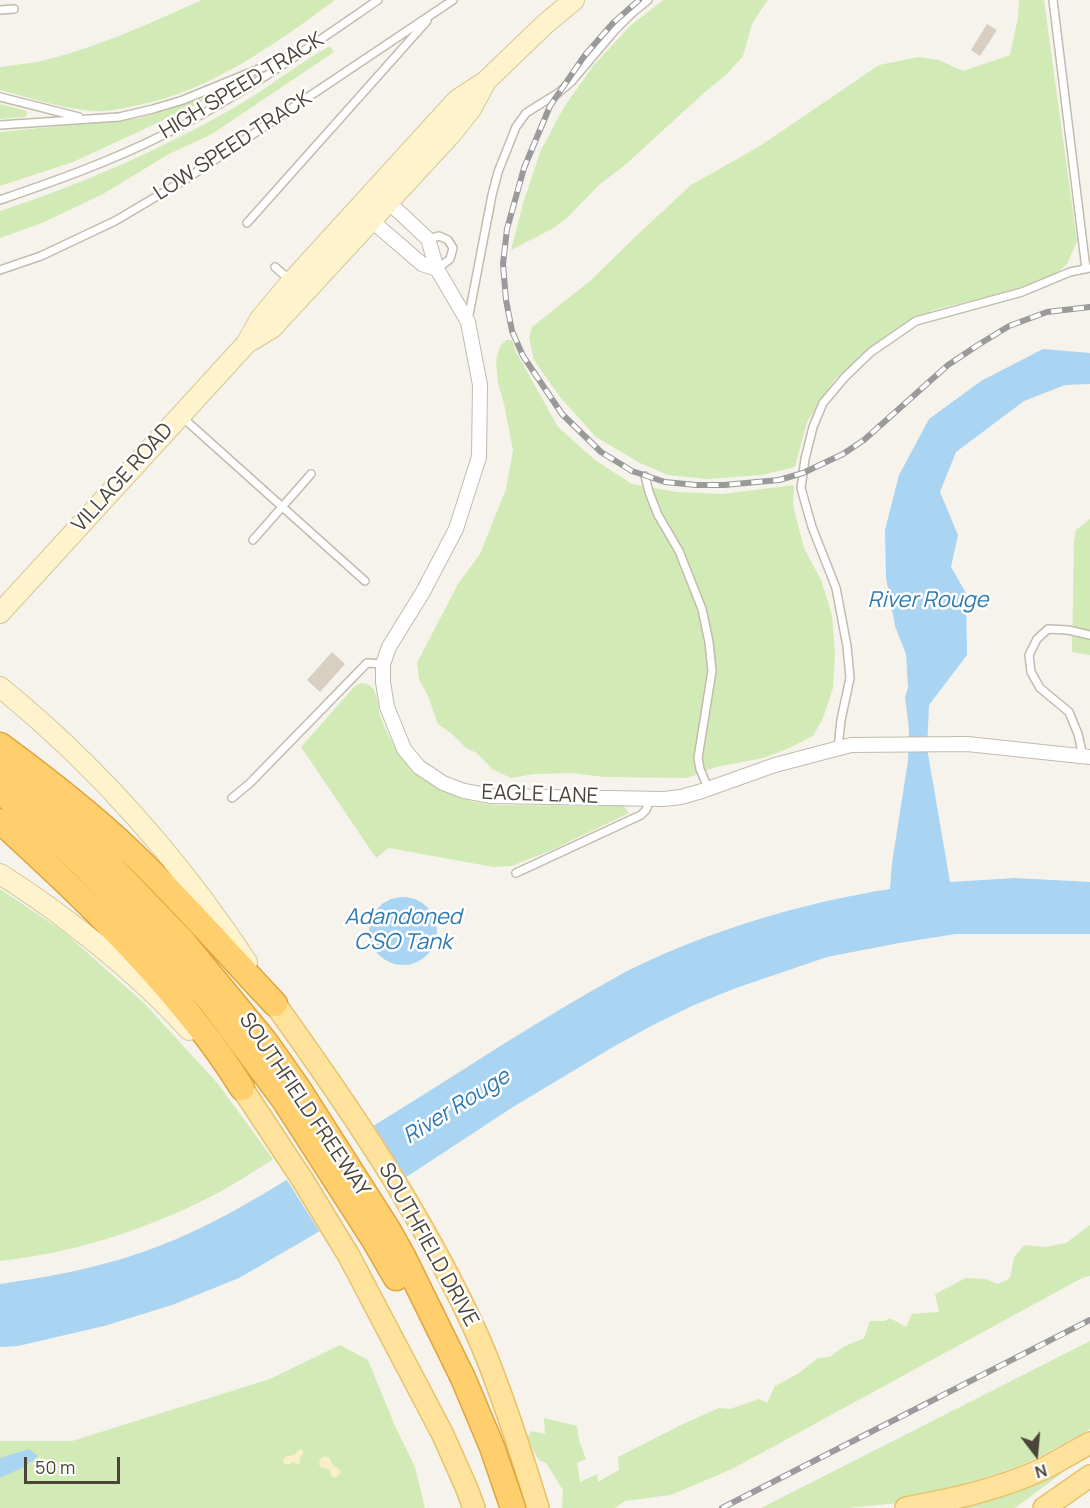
<!DOCTYPE html>
<style>
body{margin:0}
#map{position:relative;width:1090px;height:1508px;overflow:hidden;background:#f6f3ec;font-family:Manrope,sans-serif}
canvas{display:block}
.north{position:absolute;left:1006px;top:1424px;width:60px;height:60px;-webkit-text-stroke:4px #fff;paint-order:stroke;rotate:164deg;font-size:16px;font-weight:700;line-height:24px;text-align:center;color:#4b4439}
.north::after{content:'';display:block;margin:auto;width:21px;height:27px;background:#4b4439;clip-path:polygon(50% 0,100% 100%,50% 72%,0 100%)}
.scale{position:absolute;left:24px;top:1457px;width:96px;height:27px;box-sizing:border-box;border:3px solid #4b4439;border-top:0;padding-left:8px;font-size:18px;line-height:21px;white-space:nowrap;color:#4b4439;-webkit-text-stroke:4px #fff;paint-order:stroke}
</style>
<div id="map">
<canvas width="1090" height="1508"></canvas>
<div class="north">N</div>
<div class="scale">50 m</div>
</div>
<script>
const context = document.querySelector('canvas').getContext('2d');
context.lineJoin = 'round';
function fill(path, color) {
  context.fillStyle = color;
  context.fill(path, 'evenodd');
}
function strokePath(path, color, width, dash) {
  context.strokeStyle = color;
  context.lineWidth = width;
  context.lineCap = dash ? 'butt' : 'round';
  context.setLineDash(dash || []);
  context.stroke(path);
}
function write(font, color, halo, rows, align = 'center') {
  context.font = font + ' Manrope,sans-serif';
  context.lineWidth = 5;
  context.setLineDash([]);
  context.textBaseline = 'middle';
  context.strokeStyle = halo;
  context.fillStyle = color;
  for (const [text, x, y, turn = 0] of rows) {
    context.save();
    context.translate(x, y);
    context.rotate((+turn || 0) * Math.PI / 180);
    context.textAlign = isNaN(turn) ? turn : align;
    if (halo) context.strokeText(text, 0, 0);
    context.fillText(text, 0, 0);
    context.restore();
  }
}
fill(new Path2D(`
 M202 0H335C275 44 214 89 139 105 125 108 109 112 94 111 62 109 31 98 0 90V67C12 65 25 64 37 62 94 49 148 24 202 0Z
 M663 0H769L766 2 752 24 743 56 727 74 705 92 625 165 600 184 566 219 552 229 511 250 524 200 541 150 564 107 594 65 630 26Z
 M1019 0H1044L1077 241 1067 264 1057 273 1024 286 994 295 933 310 888 335 835 379 807 422 795 467 762 475 707 479 668 475 640 463 596 437 560 397 534 360 529 338 532 327 590 281 634 238 691 185 760 146 879 65 919 57 939 60 963 71 1010 55 1018 18Z
 M330 46 334 52 212 134 169 154 103 194 42 223 0 238V211C83 184 167 147 242 103 272 85 299 63 330 46Z
 M206 97 208 98 207 100 73 162 0 186V132L140 118Z
 M0 104 27 111V115L25 117 0 119Z
 M506 340H512L516 352 558 427 595 460 632 484 677 492 722 494 794 485 793 506 804 548 821 580 832 615 835 653 833 688 823 718 813 736 787 749 763 758 716 767 687 778 604 777 572 773 535 774 511 778 492 769 477 753 466 748 452 734 438 724 428 696 419 679 417 663 458 584 480 554 506 489 513 450 504 404 498 383 496 361 500 346Z
 M1090 519V655L1072 652 1074 541 1076 530Z
 M361 683C366 684 370 684 373 689 378 696 378 707 380 715 383 726 393 744 399 753 402 757 408 762 412 766 437 792 462 802 498 805L624 806 629 813 554 849 512 866 493 867 389 848 376 858 301 747 355 686Z
 M0 889 64 932 144 1003 218 1084 273 1159C253 1172 232 1186 210 1197 145 1230 73 1253 0 1261Z
 M1090 1225V1276L1082 1278 734 1468 678 1492 670 1495 625 1501 615 1508H562L563 1490 546 1463 539 1460 526 1438 532 1431 545 1434 544 1418 577 1426 579 1440 586 1459 577 1463 580 1482 597 1474 598 1482 619 1470 618 1457 683 1424 719 1408 730 1409 759 1399 767 1403 775 1386 799 1373 818 1358 830 1357 843 1347 864 1338 870 1321H885L890 1318 906 1327 912 1314 939 1312 935 1294 966 1278 985 1279 998 1284 1010 1278 1014 1257 1024 1245 1045 1247 1066 1243Z
 M1090 1341V1429L1039 1457 1014 1468 982 1479 915 1496 908 1502 849 1508H761Z
 M340 1345 368 1360 395 1426 415 1467 425 1508H0V1441H72L270 1379Z
 M1061 1468 1062 1473 1058 1476 1015 1508H951Z`), '#d2eab5');
fill(new Path2D(`
 M301 1449 304 1452 300 1457V1463L297 1464 292 1462 289 1465 284 1464 283 1460 285 1457 293 1455Z
 M325 1456 329 1458 333 1465 340 1470V1474L335 1478 331 1476 329 1469 322 1468 319 1465 320 1459Z`), '#f9efc9');
fill(new Path2D(`
 M1043 349 1090 353V384L1065 385 1024 401 956 452 940 492 958 535 951 567 966 593 967 655 929 705 927 748 950 882 1015 878 1090 882V934H956L899 943 827 957 736 988 694 1005 653 1025 613 1047 513 1107 414 1172 315 1234 239 1278 172 1305 104 1326 18 1346 0 1347V1284C48 1277 93 1269 140 1253 205 1231 265 1194 323 1157 376 1124 430 1091 483 1057 517 1035 552 1014 588 993 601 986 614 978 627 971 708 931 801 903 890 889L892 863 908 761 909 729 905 697 908 688 906 654 895 626 886 578 885 530 899 475 929 419 981 381Z
 M369 931a34 34 0 1 1 68 0a34 34 0 1 1-68 0Z
 M29 1449 38 1456 26 1466 0 1478V1458Z`), '#a9d4f2');
fill(new Path2D(`
 M372 1123 408 1180 321 1234 285 1177Z`), '#f6f3ec');
fill(new Path2D(`
 M987 24 997 30 980 56 971 50Z
 M332 652 345 664 320 692 307 680Z`), '#d8cfc1');
const lane = new Path2D(`
 M1053 0 1086 269
 M0 10 14 9
 M0 97 79 117
 M0 125 119 117 153 109 183 100 288 57
 M0 200C55 181 109 162 161 136 238 98 308 48 378 0
 M247 223 427 21
 M428 239 439 236 448 240 453 248 450 259 437 269
 M275 267 291 281
 M0 270 41 256 115 221 186 179 453 0
 M468 320 492 195 498 172 516 127 526 113 558 93 571 82 615 30 631 14 648 0
 M182 417 365 581
 M645 476 649 492 658 515 679 551 702 609 709 642 712 671 698 758 700 769 708 788
 M253 540 311 474
 M838 748 841 720 850 678 847 646 836 588 812 527 801 488 805 459 813 427 823 403 845 377 871 352 916 321 1022 292 1070 272 1090 268
 M1083 756 1078 734 1069 712 1040 688 1031 672 1029 655 1037 639 1048 629 1068 630 1090 635
 M232 798 250 783 367 663 383 664
 M516 873 641 815 646 810 650 799`);
const street = new Path2D(`
 M383 197 428 239 437 269 468 322 480 385 479 457 456 529 423 592 389 647 383 664V682L387 707 404 749 419 767 443 783 464 791 492 796 664 799 681 797 702 791 775 765 851 745 967 744 1090 757
 M365 215 422 264 437 269`);
const secondary = new Path2D(`
 M247 343 272 328 452 133 471 109 485 83
 M0 613 246 344 260 319 291 282 457 100 486 81 544 25 574 0
 M0 687C96 765 179 859 247 962
 M0 874C22 888 44 903 65 919 109 952 152 989 189 1030`);
const primary = new Path2D(`
 M275 1004C352 1111 426 1220 480 1341 503 1395 521 1452 538 1508
 M242 1088 302 1179 349 1256 443 1435 467 1489 474 1508
 M906 1508C954 1499 1001 1489 1045 1468 1060 1460 1075 1451 1090 1443
 M1044 1508 1090 1476`);
const highway = new Path2D(`
 M0 745C45 778 90 813 131 852 181 900 227 953 275 1004
 M0 767 41 802 108 863 182 940 265 1041 298 1088 389 1231 403 1256 463 1378 492 1447 513 1508
 M0 791 33 819 85 867 127 909 170 955 212 1003 284 1100 374 1240 396 1278
 M0 821C70 885 141 952 200 1028 215 1047 229 1067 242 1088`);
strokePath(lane, '#c2bbae', 10);
strokePath(street, '#c2bbae', 16);
strokePath(secondary, '#d6c79b', 22);
strokePath(primary, '#e6c16a', 24);
strokePath(highway, '#e0a43c', 27);
strokePath(lane, '#fff', 7);
strokePath(street, '#fff', 14);
strokePath(secondary, '#fff3cd', 20);
strokePath(primary, '#ffe39c', 21);
strokePath(highway, '#ffcf6e', 24);
const rail = new Path2D(`
 M639 0 613 23 585 55 550 106 524 168 507 229 503 264 506 300 512 331 523 356 562 414 601 452 632 471 665 482 696 485H724L779 480 803 473 843 454 864 440 948 365 978 345 1009 326 1047 312 1090 307
 M722 1508 1090 1320`);
strokePath(rail, '#9a9a9a', 6);
strokePath(rail, '#fff', 4, [11]);
write('21px', '#4b4439', '#fff', [
 ["HIGH SPEED TRACK",242,86,-31],
 ["LOW SPEED TRACK",233,146,-33],
 ["VILLAGE ROAD",123,478,-48],
 ["EAGLE LANE",540,795,2],
 ["SOUTHFIELD FREEWAY",304,1105,56],
 ["SOUTHFIELD DRIVE",428,1245,61]
]);
write('italic 22px', '#2e7ab2', '#fff', [
 ["River Rouge",928,601],
 ["Adandoned",403,918],
 ["CSO Tank",403,943],
 ["River Rouge",457,1107,-32]
]);
</script>
